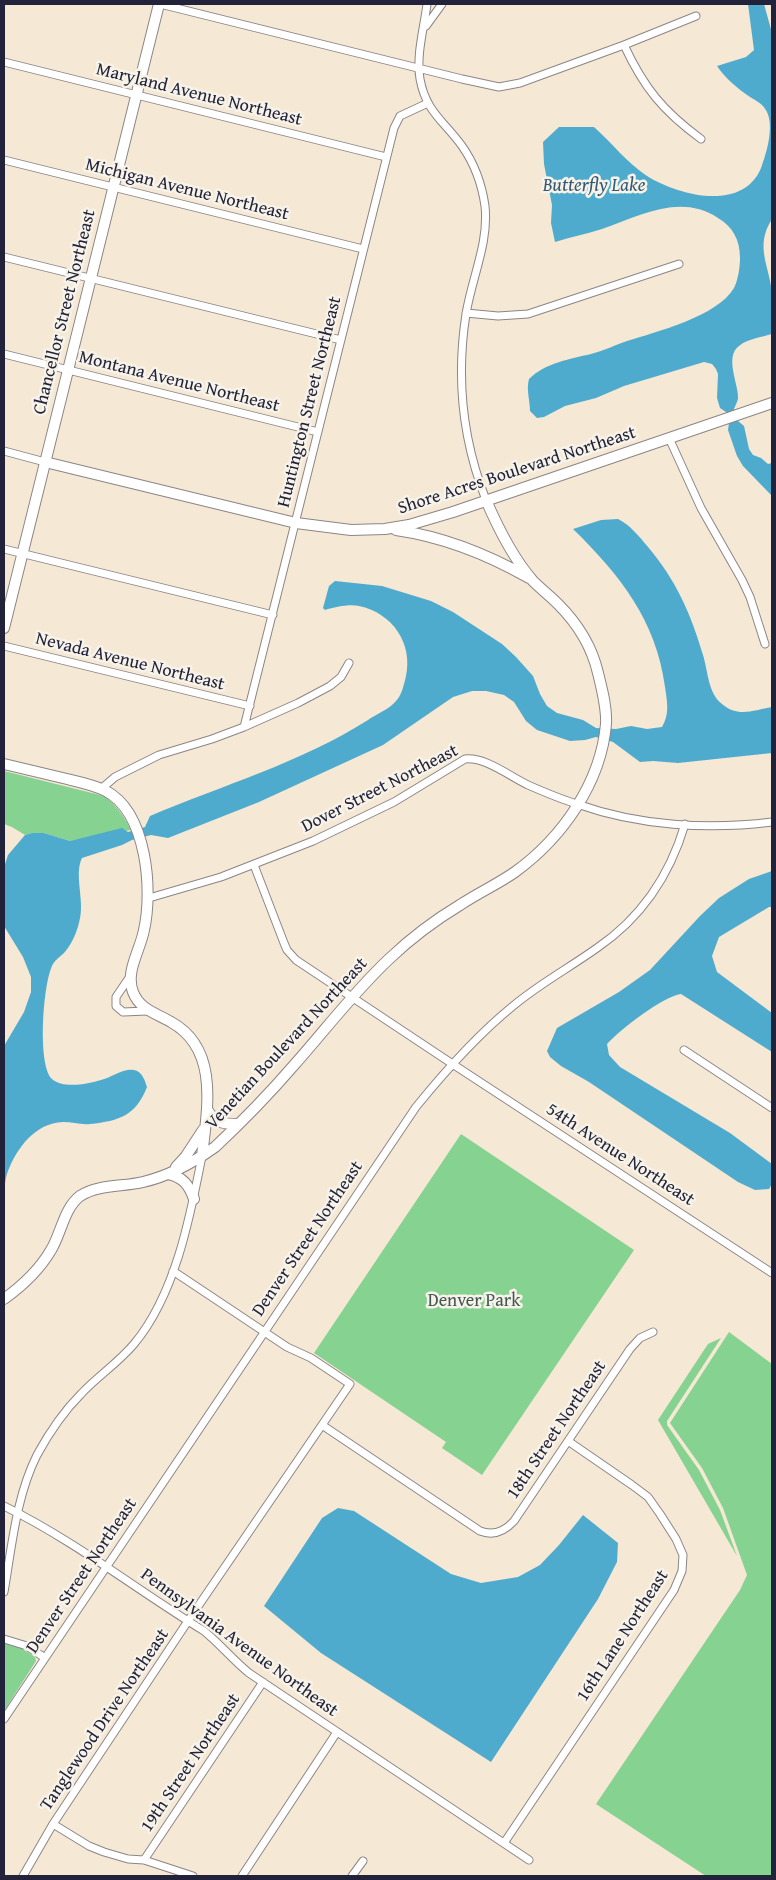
<!DOCTYPE html>
<style>
body{margin:0}
#map{position:relative;width:776px;height:1880px;overflow:hidden;background:#f5e8d4;font-family:"Gentium Book Plus",serif}
canvas{display:block}
.frame{position:absolute;inset:0;border:5px solid #22223b;pointer-events:none}
</style>
<div id="map">
<canvas width="776" height="1880"></canvas>
<div class="frame"></div>
</div>
<script>
const context = document.querySelector('canvas').getContext('2d');
context.lineJoin = 'round';
function fill(path, color) {
  context.fillStyle = color;
  context.fill(path, 'evenodd');
}
function strokePath(path, color, width, dash) {
  context.strokeStyle = color;
  context.lineWidth = width;
  context.lineCap = dash ? 'butt' : 'round';
  context.setLineDash(dash || []);
  context.stroke(path);
}
function write(font, color, halo, rows, align = 'center') {
  context.font = font + ' "Gentium Book Plus",serif';
  context.lineWidth = 5;
  context.setLineDash([]);
  context.textBaseline = 'middle';
  context.strokeStyle = halo;
  context.fillStyle = color;
  for (const [text, x, y, turn = 0] of rows) {
    context.save();
    context.translate(x, y);
    context.rotate((+turn || 0) * Math.PI / 180);
    context.textAlign = isNaN(turn) ? turn : align;
    if (halo) context.strokeText(text, 0, 0);
    context.fillText(text, 0, 0);
    context.restore();
  }
}
fill(new Path2D(`
 M4 771 104 796C117 806 124 816 131 830L70 841 44 833H32L25 835 12 827 4 824Z
 M461 1134 634 1250 482 1475 442 1448 446 1442 314 1353Z
 M729 1332 772 1364V1876H706L596 1804 740 1590 747 1575 723 1508 702 1468 670 1423Z
 M721 1338 667 1421V1425L699 1470 720 1510 737 1556 658 1420 708 1344Z
 M4 1643 21 1648 35 1657 36 1661 4 1711Z`), '#85d291');
fill(new Path2D(`
 M748 4H764L772 33V219C754 247 770 266 772 294 773 307 772 321 772 334 762 337 747 339 739 346 724 357 739 385 738 398 738 401 735 406 734 409L738 421 744 426 749 449 753 455 761 458 768 464 772 463V496L743 466 737 456 728 430 729 423 726 412 720 408 717 398 718 374 716 369 712 364 704 362 624 386 596 398 565 406 544 417 537 418 530 411C530 400 526 390 529 379 545 363 570 359 591 354 603 351 615 345 627 341 656 332 718 316 734 288 738 280 740 267 740 258 740 240 733 227 718 218 680 193 640 216 602 229 586 234 571 237 555 242L551 223 552 205 544 164 543 142 559 127H594C612 143 627 163 647 176 679 196 743 212 761 168 767 152 774 127 767 112 763 104 757 101 750 97 738 89 725 78 717 66L746 57 754 50Z
 M618 519C630 525 639 536 648 547 676 580 691 614 703 655 708 671 708 693 722 704 738 718 754 710 772 707V753L678 763 653 761 640 762 613 742 596 737 585 740 570 741 537 730 526 721 514 702 504 695 486 691H472L453 697 383 745 259 802 168 838 151 835 132 840 122 845 82 858C74 874 84 899 80 918 78 930 72 944 64 953 61 956 56 959 53 964 43 981 37 1065 52 1079 63 1089 88 1084 101 1080 111 1078 126 1066 137 1071 143 1074 145 1081 147 1087 136 1115 120 1121 90 1124 81 1125 72 1122 63 1122 35 1123 17 1148 8 1171 5 1178 5 1186 4 1194V1046L24 1012 31 992V977L23 957 4 926V867L8 855 25 835 32 833H44L70 841 122 828 128 832 145 827 150 816C223 785 300 763 368 720 376 714 390 709 396 701 402 695 404 684 406 676 413 644 393 613 359 606 349 604 335 607 325 610L323 608 329 586 335 581 382 586 431 601 453 612 502 644 516 657 533 676 540 694 547 706 557 713 583 720 596 728 616 729 631 726 647 729 662 727C670 714 667 701 665 687 656 620 620 575 573 529L601 520Z
 M772 871V907H769L719 937 712 956 717 972 772 1013V1052L681 994C663 996 620 1030 607 1044L609 1055 620 1067 730 1133 772 1164V1184L769 1189 755 1190 738 1182 589 1082 561 1066 550 1057 547 1051 557 1028 619 992 650 970 700 916 719 898 749 879Z
 M338 1508 354 1511 451 1574 481 1583 518 1577 540 1565 559 1545 583 1515 618 1543 617 1562 598 1599 491 1762 321 1653 264 1606 322 1518Z`), '#4fabcd');
const street = new Path2D(`
 M160 4 462 79 499 87 520 83 624 45 696 16
 M427 4C424 28 416 55 420 79 426 112 444 121 462 146 474 163 482 185 485 206 489 243 472 277 466 314 456 378 462 439 486 500
 M426 26 442 4
 M624 45C644 88 663 111 701 139
 M4 62 386 157
 M4 160 363 249
 M4 257 341 340
 M466 313 498 316 528 314 679 264
 M4 354 318 432
 M669 438 701 508 742 580 750 597 765 644
 M4 451 45 462
 M4 549 273 615
 M4 646 250 706
 M244 727 394 128 400 116 428 103
 M101 789 115 777 159 755 212 739 244 727 298 703 330 686 341 677 349 663
 M254 865 284 943 287 950 296 960 451 1063 772 1273
 M149 898 221 877 313 841 394 802 465 759C486 757 509 776 528 785 544 792 560 799 577 804 639 826 708 830 772 822
 M131 975 116 997V1006L123 1012 147 1011
 M684 1050 772 1108
 M322 1425 480 1531C493 1536 504 1532 514 1521L630 1349 640 1338 653 1332
 M4 1506C75 1541 137 1590 204 1631 220 1644 233 1660 249 1673L529 1860
 M4 1592C12 1546 16 1497 37 1455 49 1433 63 1412 81 1394 98 1376 118 1363 134 1344 175 1295 190 1218 202 1156
 M4 1639 27 1646 45 1658
 M4 1719 416 1107C446 1070 476 1036 513 1006 539 984 569 968 597 948 641 918 670 875 685 824
 M53 1824 89 1846 104 1852 128 1859 144 1860 193 1876
 M504 1843 674 1590 682 1571 683 1555 676 1539 660 1514 648 1497 632 1485 568 1441
 M144 1860 263 1682
 M23 1876 53 1824 188 1621 350 1384 311 1358 287 1347 173 1271
 M242 1876 337 1732
 M352 1876 363 1861`);
const secondary = new Path2D(`
 M45 462 296 523 351 530 385 529 409 525 453 512 772 403
 M396 530C445 537 487 554 529 578
 M4 628 159 4
 M4 764C25 769 46 774 67 779 80 782 94 785 106 791 147 813 153 890 144 930 140 951 125 972 133 992 140 1010 156 1013 171 1022 220 1049 207 1110 202 1156
 M207 1109C214 1123 224 1124 238 1124
 M176 1167 186 1156 203 1130
 M168 1174C183 1177 189 1185 194 1199
 M4 1299C22 1286 40 1269 51 1250 61 1234 64 1208 80 1196 98 1184 123 1187 143 1182 169 1176 194 1162 215 1147 243 1121 270 1093 295 1064 326 1029 354 992 389 959 410 939 435 920 460 905 478 893 498 884 515 872 562 838 601 783 606 724 607 708 602 689 598 673 592 647 577 623 558 604 550 596 541 589 533 581 513 558 498 528 486 500`);
strokePath(street, '#8c8588', 9);
strokePath(secondary, '#8c8588', 12);
strokePath(street, '#fff', 7);
strokePath(secondary, '#fff', 10);
write('18px', '#22223b', '#f7f3e8', [
 ["Maryland Avenue Northeast",199,95,14],
 ["Michigan Avenue Northeast",187,190,14],
 ["Chancellor Street Northeast",65,312,-76],
 ["Montana Avenue Northeast",179,382,14],
 ["Huntington Street Northeast",310,402,-76],
 ["Shore Acres Boulevard Northeast",517,471,-18],
 ["Nevada Avenue Northeast",130,662,14],
 ["Dover Street Northeast",380,789,-27],
 ["Venetian Boulevard Northeast",287,1044,-47],
 ["54th Avenue Northeast",620,1155,33],
 ["Denver Street Northeast",308,1239,-56],
 ["18th Street Northeast",557,1430,-56],
 ["Denver Street Northeast",82,1576,-56],
 ["16th Lane Northeast",623,1636,-57],
 ["Pennsylvania Avenue Northeast",239,1643,36],
 ["Tanglewood Drive Northeast",105,1720,-56],
 ["19th Street Northeast",191,1763,-56]
]);
write('18px', '#405755', '#f7f3e8', [
 ["Denver Park",474,1301]
]);
write('italic 19px', '#345975', '#f7f3e8', [
 ["Butterfly Lake",594,186]
]);
</script>
